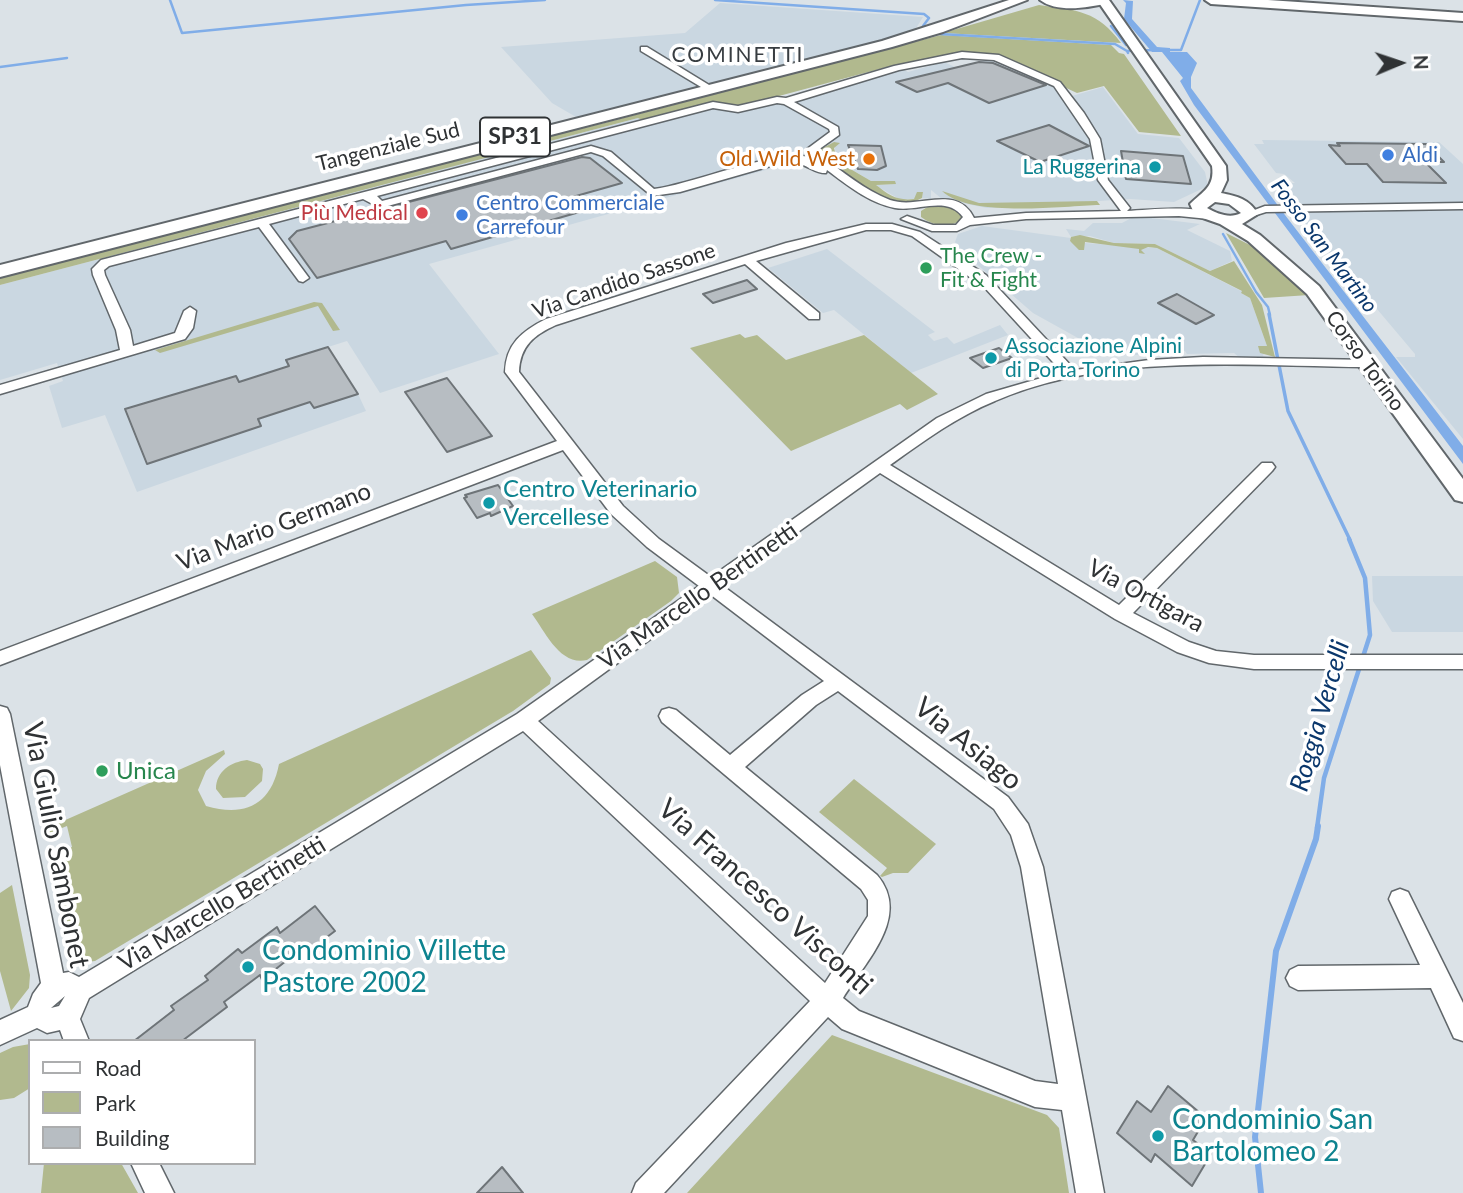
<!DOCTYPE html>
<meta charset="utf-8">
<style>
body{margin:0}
#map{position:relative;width:1463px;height:1193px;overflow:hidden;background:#dbe2e7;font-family:Lato,sans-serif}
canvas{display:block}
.legend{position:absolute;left:28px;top:1039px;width:228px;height:126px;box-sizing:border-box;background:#fff;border:2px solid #acadae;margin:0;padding:9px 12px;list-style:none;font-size:21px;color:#2f3234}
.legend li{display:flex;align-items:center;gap:14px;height:35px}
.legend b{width:35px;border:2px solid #acadae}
.north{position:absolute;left:1365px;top:28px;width:70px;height:70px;-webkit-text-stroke:5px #fff;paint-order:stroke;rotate:88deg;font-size:19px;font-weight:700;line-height:28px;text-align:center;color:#2f3234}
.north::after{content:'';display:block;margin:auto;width:24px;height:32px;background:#2f3234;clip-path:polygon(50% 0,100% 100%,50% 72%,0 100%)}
</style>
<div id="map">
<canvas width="1463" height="1193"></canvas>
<ul class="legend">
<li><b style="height:9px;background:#fff"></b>Road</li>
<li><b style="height:19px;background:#b1b98e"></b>Park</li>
<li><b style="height:19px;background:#b7bdc2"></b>Building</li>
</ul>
<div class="north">N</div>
</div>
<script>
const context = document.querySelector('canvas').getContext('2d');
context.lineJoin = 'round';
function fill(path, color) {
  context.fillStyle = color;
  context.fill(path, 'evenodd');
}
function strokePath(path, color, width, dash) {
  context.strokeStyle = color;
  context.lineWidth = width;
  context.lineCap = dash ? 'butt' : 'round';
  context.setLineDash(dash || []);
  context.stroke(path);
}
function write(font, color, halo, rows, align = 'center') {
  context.font = font + ' Lato,sans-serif';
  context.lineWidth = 7;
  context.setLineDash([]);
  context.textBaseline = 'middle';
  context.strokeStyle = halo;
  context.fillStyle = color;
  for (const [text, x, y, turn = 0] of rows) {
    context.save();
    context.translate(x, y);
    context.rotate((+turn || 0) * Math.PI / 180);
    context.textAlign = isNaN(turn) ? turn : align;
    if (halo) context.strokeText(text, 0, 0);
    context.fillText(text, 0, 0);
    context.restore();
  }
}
fill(new Path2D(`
 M720 3 923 17 913 33 576 117 552 103 501 47 685 33Z
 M992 58 1052 84 1062 96H1072L1103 87 1138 134 1179 138 1205 172 1208 186 1174 202 1130 199 987 208 942 199 931 190V199L922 198 923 192 914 199 901 200 875 185 895 184V181H871L837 161 834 142 798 161 429 264 499 354 380 393 347 341 328 347 358 394 366 411 137 492 105 415 62 428 49 386 63 381 57 363 0 380V285L638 118 647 123 706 108 743 111 903 69 908 72 944 62 957 68Z
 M1262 140 1439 142 1463 164V439L1396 357H1415V354L1295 212 1292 203 1276 184 1295 183 1284 174 1276 173 1254 144H1264Z
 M1135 216 1200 224 1187 230 1230 251 1232 261 1210 271 1155 244 1114 243 1090 236 1071 237 1066 229 1084 231 1093 223H1122Z
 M982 226 1071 238 1070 242 1157 248 1243 292 1241 293 1250 298 1267 346 1263 356 1270 357 1240 358 1234 353 1187 354 1185 351H1171L1172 354 1133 355 1119 347 1105 353 1033 313 958 248 955 242 958 234Z
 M827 249 935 332 928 335 934 341 947 337 954 344 1000 325 1008 335 911 373 834 310 823 313 768 268Z
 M1372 576H1463V632H1392L1373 601Z`), '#cad7e1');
fill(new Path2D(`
 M1039 5C1077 10 1098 11 1121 43L943 33Z
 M941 35 1111 45 1119 53 1124 54 1181 136 1139 132 1104 86 1077 93 995 55 964 53 887 67 738 107 717 102 642 120 638 118 0 285V276L518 141 589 127Z
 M834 142 840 143 834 148 837 160 845 161 847 167 871 181H895L896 184 876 185C889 195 897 201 914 199L917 192H923L922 198C893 215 843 171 819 155V150Z
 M942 191 979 203 1097 201 1100 205C1061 206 970 218 942 191Z
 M943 205 957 209 963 215 962 219C950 229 933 226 921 217V211L929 206Z
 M1226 233 1260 250 1309 295 1264 298Z
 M1080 235 1114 243 1155 244 1210 271 1234 261 1262 305 1275 357 1260 353 1258 346H1267L1250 298 1241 293 1242 291 1157 248 1148 247 1141 250 1145 254 1139 253V249L1085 242 1084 250H1079L1070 241 1071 237Z
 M314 302 322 303 340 330 333 331 318 306 160 353 155 350Z
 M740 334 745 338 757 335 786 360 864 335 938 394 907 410 900 404 791 451 690 348Z
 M655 561 677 577 679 593 671 601 587 660C560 666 546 633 532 614Z
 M531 650 551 678 550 684 513 711 95 961 79 963 68 955 51 856 72 847 67 826 47 834 45 829 224 750 225 754 206 771 198 790 206 806C244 817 271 806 279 764Z
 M247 760 260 764 263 769 262 781 245 797 223 798 216 789C216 771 231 762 247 760Z
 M854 779 936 844 908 873H893L882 877 880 876 887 868 819 812Z
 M12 885 30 975 29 988 11 1011 0 971V893Z
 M832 1035 1047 1115 1059 1128 1069 1193H687Z
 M30 1044V1088L14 1098 0 1100V1053L13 1047Z
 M44 1163H121L138 1193H41Z`), '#b1b98e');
fill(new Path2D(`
 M1162 52H1187L1197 63 1191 77V88L1285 215 1463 446V464L1194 105 1180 81 1183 78Z`), '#80ade8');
strokePath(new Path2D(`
 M170 0 182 33 466 5 545 0
 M715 0 924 14 929 18 923 26 926 29
 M1111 26 1126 45
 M940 34 1115 44 1127 51
 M1167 50H1181L1200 0
 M1128 53 1127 51 1155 50
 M0 67 67 58
 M1223 234 1256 292 1268 307 1270 315`), '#80ade8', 2.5);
strokePath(new Path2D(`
 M1269 314 1288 411 1350 540`), '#80ade8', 3.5);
strokePath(new Path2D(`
 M1317 828 1324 778 1370 635 1365 578 1349 539`), '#80ade8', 4.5);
strokePath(new Path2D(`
 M1261 1193 1255 1137 1276 951 1316 839 1318 826`), '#80ade8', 6);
fill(new Path2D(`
 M1123 0 1133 1 1132 19 1157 47 1170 48V52H1152L1124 19 1126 3Z`), '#80ade8');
const building = new Path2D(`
 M979 62 993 63 1046 85 989 103 948 83 917 92 896 82Z
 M1049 125 1089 146 1040 162 997 141Z
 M1337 143 1426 144 1444 162H1425L1446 183 1383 182 1367 164H1346L1329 145 1340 146Z
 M848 145 881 146 886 166 877 170 858 169Z
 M1121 151 1183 156 1191 184 1126 179Z
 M582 157 590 158 622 183 569 198 583 211 451 249 446 241 317 278 289 239 297 231Z
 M747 280 757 289 713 303 703 294Z
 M1177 294 1214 315 1196 324 1158 303Z
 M328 347 358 394 314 408 310 402 258 419 261 426 147 464 125 409 236 376 239 382 289 366 286 360Z
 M999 348 1012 358 983 368 970 358Z
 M447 378 492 436 447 452 405 392Z
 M498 485 513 506 491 516 490 513 477 518 464 498 467 497 465 495Z
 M315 906 335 931 299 958 296 953 262 980 260 975 224 1002 227 1007 182 1041H134L174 1010 171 1006 208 980 205 976 238 949 242 953 277 927 280 933Z
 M1168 1086 1206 1118 1193 1140 1211 1154 1192 1186 1155 1154 1151 1162 1117 1133 1137 1101 1151 1112Z
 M502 1167 523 1193H477Z`);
fill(building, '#b7bdc2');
strokePath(building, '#6e7478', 2);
const street = new Path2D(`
 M641 47H647L714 88 706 90 641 51Z
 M962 52 999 55 1060 82 1084 113 1100 139 1108 180 1130 208 1127 211C1149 210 1198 204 1215 216L1209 219 1179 216 1026 219 970 225 957 231H932L901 219 907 216 933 225H956L963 217C947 195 918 212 895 208 869 203 847 185 827 170L826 173C814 174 805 162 788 161L680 192 652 196 603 156 591 152 380 208 363 199 269 224 309 278 303 282 299 281 259 227 109 266 104 270 105 275 130 330 133 346 175 333 184 311 190 307 196 311 193 328 185 339 0 394V385L120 350 116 330 93 275 92 269 101 260 713 102 738 106 777 97 786 98 894 66ZM962 58 994 60 1054 86 1090 139 1098 180 1121 211 1026 213 974 218C957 183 919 210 890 200 864 190 843 171 820 156L818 150 839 135 838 127 794 102 899 70ZM777 103 784 104 829 129 830 132 807 149 811 158C784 146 690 185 654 189L611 152 591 146 382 201 377 196 713 108 738 112Z
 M1463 203V209L1266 212 1250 217 1244 214 1265 206Z
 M866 224H892L920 232 986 275 1075 370 1149 360 1203 357 1371 360V366L1366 367C1247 366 1106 352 995 401 956 417 924 441 890 465L1119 605 1262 463H1272L1275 467 1272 471 1133 613 1189 642 1216 651 1254 655H1463V669H1254L1209 663 1177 652 1115 619 880 473 723 586 1008 797 1028 824 1043 867 1104 1193H1076L1062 1110 1035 1107 842 1029 828 1017 664 1193H632L636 1183 810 1001 523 731 89 998 80 1019 89 1041H64L60 1030 47 1033 37 1028 0 1045V1020L28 1007 33 994 41 983 0 765V706L7 708 10 714 63 973 69 972 79 977 517 714 699 586 647 547 611 514 563 450 0 665V651L557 441 505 372C506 344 522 331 546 319L786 243ZM866 230H891L912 236 985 288 1062 372 986 394 937 418 711 577 659 539 623 506 519 372C520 346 534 335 556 325L745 264 809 319H819V313L756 261ZM711 595 824 681 802 695 730 755 676 710 669 708 662 710 659 716 662 722 861 889 868 900V916L825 983 538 721ZM838 691 994 809 1011 835 1021 867 1058 1084 1035 1081 859 1011 843 998C866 961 912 916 877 875L745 767 816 705ZM65 996 59 1006 51 1008Z
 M1400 889 1408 892 1463 1003V1041L1454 1038 1431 988 1298 990 1290 986 1286 978 1290 970 1298 966 1420 965 1389 899 1392 892Z
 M131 1163H159L174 1193H145Z`);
const secondary = new Path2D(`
 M1097 0H1109L1226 166 1227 180 1221 193C1237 196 1249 199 1258 214L1242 224 1260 235 1319 286 1463 479V502L1455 500 1307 294 1248 241 1220 224 1200 217 1194 213 1190 204C1203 191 1215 187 1212 166ZM1215 202 1229 204 1241 213C1230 219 1218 214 1207 208Z`);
const primary = new Path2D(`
 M1009 0H1027L943 32 892 47 0 277V265L882 41Z
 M1040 0H1109L1108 3C1087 8 1057 13 1040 0Z
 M1205 0H1268L1463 13V21L1211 4Z`);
strokePath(street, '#61676b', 3);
strokePath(secondary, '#61676b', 4);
strokePath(primary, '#61676b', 4);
fill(street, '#fff');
fill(secondary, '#fff');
fill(primary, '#fff');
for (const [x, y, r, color] of [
 [1388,155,7,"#3f7fe0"],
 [869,159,7,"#e8710a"],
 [1155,167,7,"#0f9aa8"],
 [422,213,7,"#e0444e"],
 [462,215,7,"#3f7fe0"],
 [926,268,7,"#2e9e5b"],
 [991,358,7,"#0f9aa8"],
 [489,503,7,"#0f9aa8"],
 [102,771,7,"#2e9e5b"],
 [248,967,7,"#0f9aa8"],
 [1158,1136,7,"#0f9aa8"]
]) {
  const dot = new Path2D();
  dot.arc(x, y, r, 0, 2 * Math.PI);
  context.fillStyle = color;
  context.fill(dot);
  strokePath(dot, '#fff', 2.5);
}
context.letterSpacing = '2px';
write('21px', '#383d41', '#fff', [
 ["COMINETTI",738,55]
]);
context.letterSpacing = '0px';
write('21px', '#2f3234', '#fff', [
 ["Tangenziale Sud",388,147,-14],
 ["Via Candido Sassone",624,281,-19],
 ["Corso Torino",1365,361,54]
]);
write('21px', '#366cbe', '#fff', [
 ["Aldi",1402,155],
 ["Centro Commerciale",476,203],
 ["Carrefour",476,227]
], 'left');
write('21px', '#c56008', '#fff', [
 ["Old Wild West",855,159]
], 'right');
write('21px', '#0d838f', '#fff', [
 ["La Ruggerina",1141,167],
 ["Associazione Alpini",1005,346,"left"],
 ["di Porta Torino",1005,370,"left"]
], 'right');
write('21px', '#be3a42', '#fff', [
 ["Più Medical",408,213]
], 'right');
write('italic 21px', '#0a376c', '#fff', [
 ["Fosso San Martino",1324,246,53]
]);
write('21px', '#27864d', '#fff', [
 ["The Crew -",940,256],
 ["Fit & Fight",940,280]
], 'left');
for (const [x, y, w] of [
 [515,137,70]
]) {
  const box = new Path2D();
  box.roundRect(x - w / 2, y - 19.5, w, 39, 5);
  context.fillStyle = '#fff';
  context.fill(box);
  strokePath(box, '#2f3234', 2);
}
write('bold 23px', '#2f3234', null, [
 ["SP31",515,137]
]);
write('24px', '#0d838f', '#fff', [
 ["Centro Veterinario",503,489],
 ["Vercellese",503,517]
], 'left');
write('24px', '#2f3234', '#fff', [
 ["Via Mario Germano",274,527,-21],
 ["Via Marcello Bertinetti",698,596,-35],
 ["Via Ortigara",1146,596,28],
 ["Via Marcello Bertinetti",222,904,-31]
]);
write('24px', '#27864d', '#fff', [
 ["Unica",116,771]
], 'left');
write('italic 26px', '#0a376c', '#fff', [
 ["Roggia Vercelli",1320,716,-74]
]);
write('28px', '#2f3234', '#fff', [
 ["Via Asiago",968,744,39],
 ["Via Giulio Sambonet",56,845,79],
 ["Via Francesco Visconti",765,897,42]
]);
write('28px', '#0d838f', '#fff', [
 ["Condominio Villette",262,951],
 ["Pastore 2002",262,983],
 ["Condominio San",1172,1120],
 ["Bartolomeo 2",1172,1152]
], 'left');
</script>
